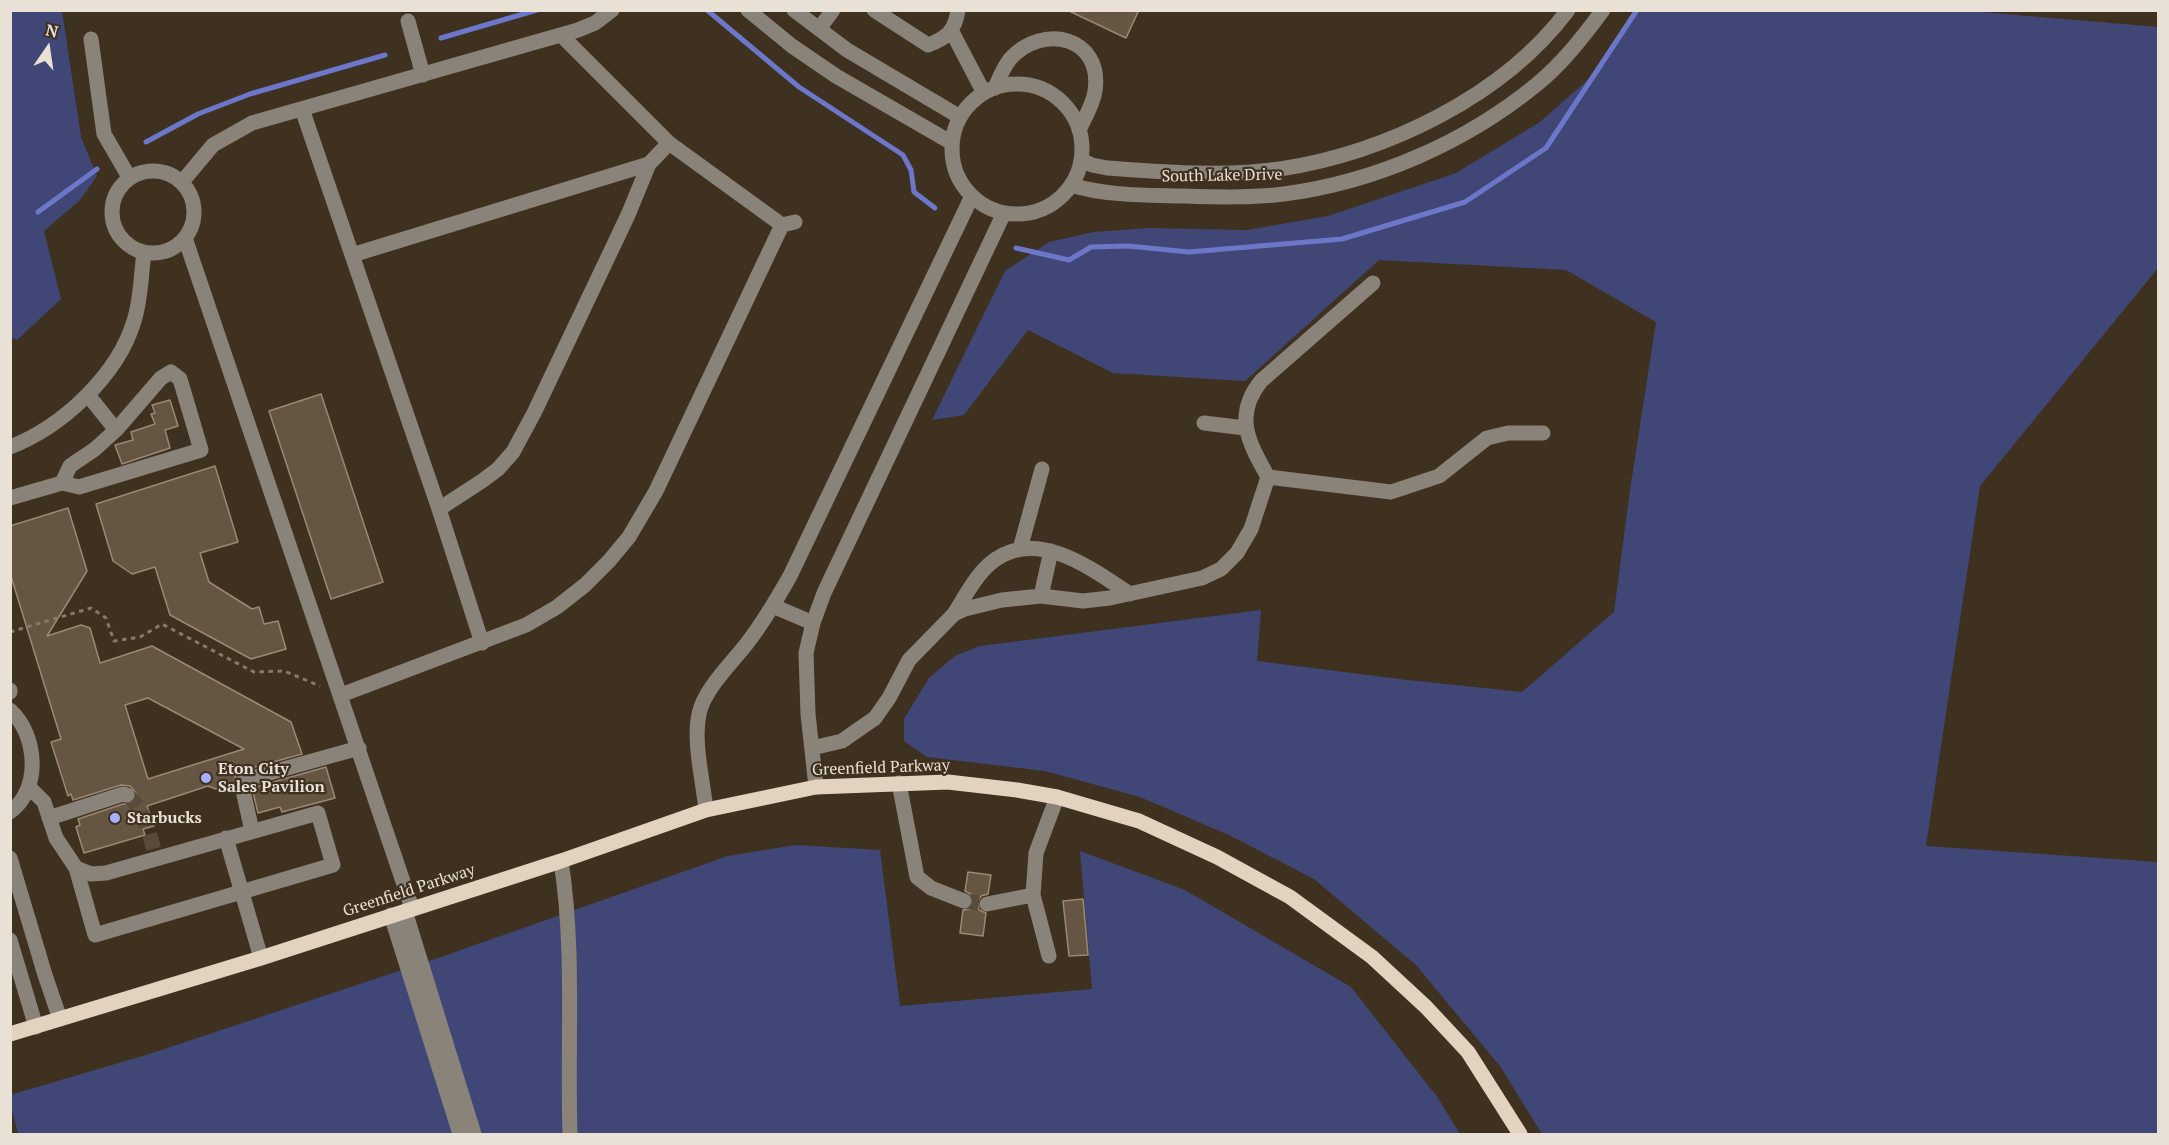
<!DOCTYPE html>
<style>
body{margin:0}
#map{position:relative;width:2169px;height:1145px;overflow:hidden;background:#3f3120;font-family:"PT Serif",serif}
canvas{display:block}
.frame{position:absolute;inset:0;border:12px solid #eae1d6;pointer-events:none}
.north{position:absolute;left:18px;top:18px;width:60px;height:60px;-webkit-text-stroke:4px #3f3120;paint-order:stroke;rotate:13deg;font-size:16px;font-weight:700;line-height:24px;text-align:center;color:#eae1d6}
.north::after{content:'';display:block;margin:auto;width:21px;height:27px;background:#eae1d6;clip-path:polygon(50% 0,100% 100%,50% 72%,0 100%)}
</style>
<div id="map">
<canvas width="2169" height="1145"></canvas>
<div class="frame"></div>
<div class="north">N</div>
</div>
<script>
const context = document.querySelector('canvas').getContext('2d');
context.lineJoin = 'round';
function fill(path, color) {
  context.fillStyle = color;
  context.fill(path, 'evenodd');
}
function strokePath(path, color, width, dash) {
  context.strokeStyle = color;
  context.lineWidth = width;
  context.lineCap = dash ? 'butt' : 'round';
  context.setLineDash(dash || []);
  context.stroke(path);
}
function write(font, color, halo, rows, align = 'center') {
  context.font = font + ' "PT Serif",serif';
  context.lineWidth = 4.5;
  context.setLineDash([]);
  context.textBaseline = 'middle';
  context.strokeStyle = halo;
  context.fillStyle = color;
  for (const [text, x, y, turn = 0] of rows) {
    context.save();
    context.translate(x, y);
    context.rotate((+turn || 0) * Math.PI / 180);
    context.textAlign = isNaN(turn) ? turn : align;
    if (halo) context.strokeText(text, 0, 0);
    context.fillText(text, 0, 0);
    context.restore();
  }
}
fill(new Path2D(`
 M11 10 62 11 81 137 97 176 80 200 44 231 61 299 17 340 10 337Z
 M1958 10 2158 27V268L1980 486 1926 846 2158 862V1134H1542L1500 1066 1416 965 1314 879 1229 835 1140 797 1045 771 927 757 904 741V719L929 678 955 656 980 646 1261 610 1257 661 1407 680 1522 692 1614 612 1630 490 1656 322 1566 270 1379 260 1245 381 1113 373 1028 330 964 415 932 420 1005 271 1049 242 1094 232 1148 228 1247 230 1328 216 1456 173 1540 122 1600 69 1637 11Z
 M795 845 880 850 900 1006 1092 989 1080 851 1185 890 1351 987 1438 1098 1460 1134H18L11 1106 10 1095 146 1055 441 957 728 856Z`), '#404777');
strokePath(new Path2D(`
 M707 10 799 87 903 155 911 170 914 192 935 208
 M441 38 537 10
 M146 142 198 114 250 94 385 55
 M38 212 97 169
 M1016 248 1069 260 1091 247 1128 246 1189 252 1342 239 1465 202 1546 148 1637 10`), '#6c77ca', 5);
const building = new Path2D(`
 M1067 10H1139L1126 38Z
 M321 394 383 582 331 599 269 411Z
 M170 400 178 426 165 430 170 448 122 464 115 445 133 440 131 432 155 424 151 414 155 413 152 405Z
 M215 466 238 542 200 553 209 582 252 609 259 607 264 624 278 621 286 649 251 659 170 615 155 567 132 574 113 561 96 504Z
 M68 508 87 571 47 636 81 625 90 628 100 663 152 646 291 722 302 754 241 771 235 777 233 789 224 792 208 786 147 806 154 826 143 829 145 835 84 853 76 827 80 825 78 819 123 804H130L136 798V793L130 786 121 785 73 800 71 794 68 796 51 742 61 739 10 573V526ZM148 698 244 749 148 779 125 705Z
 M326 767 335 798 282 812 280 807 258 813 252 788Z
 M968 872 991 875 988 894 981 896 978 901 979 910 986 913 983 936 960 933 963 910 970 909 973 904 972 895 965 891Z
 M1083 899 1088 955 1069 956 1063 901Z`);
fill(building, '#655543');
strokePath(building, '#9a8975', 1.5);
strokePath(new Path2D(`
 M127 795C146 810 150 836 156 859
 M964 901 987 904`), '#594b3b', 15, [15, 8]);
strokePath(new Path2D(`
 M10 632 91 608 106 618 114 641 140 637 162 624 254 672 284 671 320 686`), '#85796a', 3, [4.5, 4.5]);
strokePath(new Path2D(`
 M748 10 792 46 836 76 952 143
 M794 10 847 50 960 117
 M874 10 928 45C947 38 955 31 958 10
 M408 21 423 75
 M819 29 833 10
 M951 30 984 93
 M561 35 669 143 782 225 795 222
 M91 39 104 134 129 177
 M952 149a65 65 0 1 1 130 0a65 65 0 1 1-130 0Z
 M995 88C999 78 1003 68 1010 59 1042 23 1103 36 1095 91 1093 105 1085 117 1079 130
 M302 109 439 509 482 643
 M1081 160 1092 165 1107 168C1164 172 1223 177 1280 169 1385 153 1503 97 1568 10
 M112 212a41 41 0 1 1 82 0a41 41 0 1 1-82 0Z
 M182 182 213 145 252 123 578 30 595 23 612 10
 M1071 185C1107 196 1147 195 1184 196 1217 197 1251 198 1284 194 1375 182 1465 143 1536 85 1562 64 1583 37 1603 10
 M185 238 412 908
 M352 255 649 164
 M88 395 116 430
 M1204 423 1245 428
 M10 447C62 427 118 375 134 321 141 300 141 275 144 252
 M1268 477 1391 492 1439 476 1487 438 1508 433H1543
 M10 498 62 483 79 487 201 450 180 379 171 372 161 378 116 430 95 449 70 466 62 483
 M439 509 482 481 498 469 513 452 534 413 628 215 649 164 669 143
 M1020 549 1042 469
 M1041 596 1051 551
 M773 606 813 623
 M954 614C966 595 977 572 996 559 1041 529 1093 570 1130 594
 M10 690V692
 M341 695 526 625 557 607 585 585 609 561 629 537 656 491 782 225
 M10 710C37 734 42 789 10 812
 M812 748 842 741 875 718 889 698 909 660 954 614 965 609 1002 600 1041 596 1083 601 1110 598 1202 578 1221 569 1237 553 1251 529 1268 477C1249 443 1233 416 1261 381L1373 283
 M899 783 917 877 931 888 964 901
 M816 787 808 714 806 653 813 623 824 593 1004 213
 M30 788 44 802 56 838 76 868 95 935 333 865 318 813 106 873 91 874 76 868
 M706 810C703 781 693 742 699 714 704 689 733 662 748 642 764 621 777 599 790 576L972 196
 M49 818 123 794 127 795
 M252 831 242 786 244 780 359 748
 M226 838 261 958
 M10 858 45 975 60 1019
 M561 861C575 951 567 1043 570 1134
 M987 904 1033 895
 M405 911 474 1134
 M391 915 460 1134
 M10 940 36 1027
 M1049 956 1033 895 1036 853 1057 797`), '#8a837a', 15);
strokePath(new Path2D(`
 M10 1034 261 958 561 861 706 810 816 787 948 782 1017 790 1057 797 1139 821 1217 857 1290 897 1372 957 1426 1007 1468 1052 1520 1134`), '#e2d2c0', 15);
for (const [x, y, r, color] of [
 [206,778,6,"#a5b1fc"],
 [115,818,6,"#a5b1fc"]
]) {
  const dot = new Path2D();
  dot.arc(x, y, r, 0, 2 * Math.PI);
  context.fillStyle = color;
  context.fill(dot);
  strokePath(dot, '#3f3120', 2);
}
write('16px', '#eae1d6', '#3f3120', [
 ["South Lake Drive",1222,176,-1],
 ["Greenfield Parkway",881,768,-2],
 ["Greenfield Parkway",409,891,-18]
]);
write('bold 16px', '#eae1d6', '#3f3120', [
 ["Eton City",218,769],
 ["Sales Pavilion",218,787],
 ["Starbucks",127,818]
], 'left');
</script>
